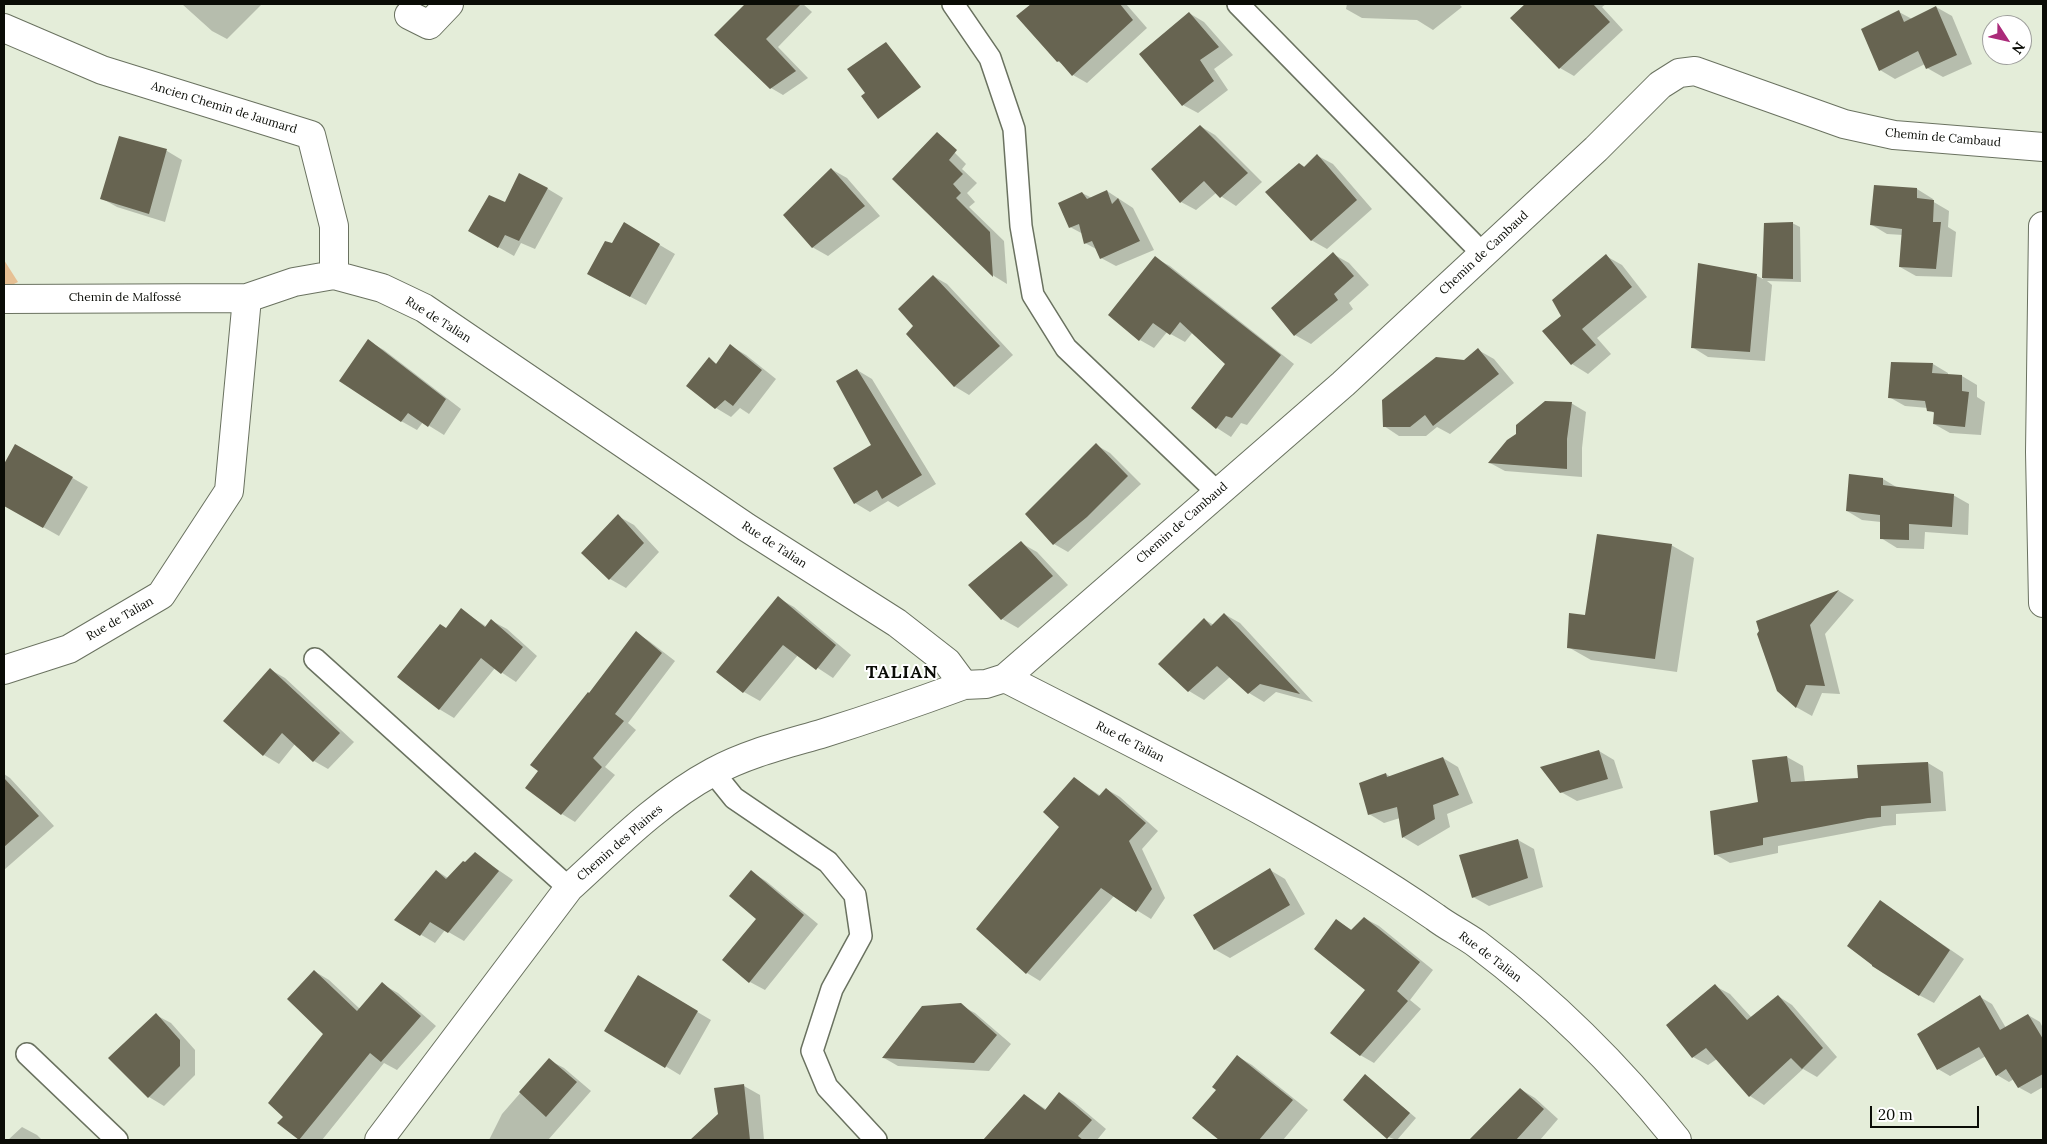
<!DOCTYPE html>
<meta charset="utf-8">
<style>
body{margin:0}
#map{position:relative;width:2047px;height:1144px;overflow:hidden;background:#e4edd9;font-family:Lora,serif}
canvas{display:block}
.frame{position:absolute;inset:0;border:5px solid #0a0c06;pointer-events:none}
.north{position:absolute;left:1982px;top:15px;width:50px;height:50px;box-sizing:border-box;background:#fff;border:1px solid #9d9e9b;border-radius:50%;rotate:125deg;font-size:14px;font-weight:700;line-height:20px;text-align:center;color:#0a0c06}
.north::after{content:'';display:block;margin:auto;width:18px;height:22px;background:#ab2b7a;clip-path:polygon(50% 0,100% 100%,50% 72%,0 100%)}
.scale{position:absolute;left:1870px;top:1106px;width:109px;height:22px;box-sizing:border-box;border:2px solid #0a0c06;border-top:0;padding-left:6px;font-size:15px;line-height:18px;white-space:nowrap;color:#0a0c06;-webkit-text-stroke:4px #fff;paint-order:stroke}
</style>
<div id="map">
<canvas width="2047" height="1144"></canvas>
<div class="frame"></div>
<div class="north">N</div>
<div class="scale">20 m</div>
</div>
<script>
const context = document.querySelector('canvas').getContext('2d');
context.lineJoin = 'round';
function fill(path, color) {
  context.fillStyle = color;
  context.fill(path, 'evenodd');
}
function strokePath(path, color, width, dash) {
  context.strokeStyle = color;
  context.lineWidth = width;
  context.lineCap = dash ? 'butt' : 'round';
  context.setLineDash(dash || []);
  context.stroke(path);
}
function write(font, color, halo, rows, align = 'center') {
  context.font = font + ' Lora,serif';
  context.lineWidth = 4;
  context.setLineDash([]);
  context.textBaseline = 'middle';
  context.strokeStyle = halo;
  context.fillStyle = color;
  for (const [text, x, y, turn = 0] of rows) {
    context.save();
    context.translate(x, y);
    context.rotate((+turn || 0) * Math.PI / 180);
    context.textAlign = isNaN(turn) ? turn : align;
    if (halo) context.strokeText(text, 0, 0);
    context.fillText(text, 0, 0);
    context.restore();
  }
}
fill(new Path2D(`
 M4 260 18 282 4 289Z`), '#e6c094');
fill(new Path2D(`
 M182 4H262L227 39 212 31Z
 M747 4H803L812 12 778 47 808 78 783 95 771 88 716 35Z
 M1033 4H1126L1147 28 1087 83 1073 75 1064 65 1057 61 1018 16Z
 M1347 4H1459L1462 7 1433 30 1417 20 1362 18 1346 9Z
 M1527 4H1606L1602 7 1623 30 1574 76 1560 68 1512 18Z
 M1936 7 1952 16 1972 64 1943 77 1927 68 1925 64 1895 79 1880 70 1899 12 1912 19Z
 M1189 13 1204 22 1233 55 1214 69 1228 90 1198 113 1183 105Z
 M1200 126 1215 135 1262 182 1236 206 1216 193 1196 210 1181 202Z
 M120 137 167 151 182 160 165 222 117 207 101 198Z
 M948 146 966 164 962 169 977 183 967 193 975 202 969 207 1004 241 1007 284 994 276 894 179Z
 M1318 156 1333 164 1372 209 1327 249 1311 240 1300 164 1305 167Z
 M831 169 847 178 880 216 828 256 812 247Z
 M548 189 563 198 535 249 521 243 514 256 470 231 505 204Z
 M1917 189 1933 199 1932 201 1949 211 1948 227 1956 232 1952 277 1916 276 1900 267 1903 235 1887 234 1872 225Z
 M1107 191 1133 208 1154 250 1116 266 1101 258 1098 250 1085 243 1083 234 1070 227 1082 193 1092 198Z
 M1792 223 1800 227 1801 282 1767 281 1772 285 1765 361 1708 357 1692 347 1757 276 1763 279 1765 224Z
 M624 224 675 254 646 305 604 283 612 244Z
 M1333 254 1349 263 1369 285 1349 303 1353 309 1311 344 1295 335Z
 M1606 256 1622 265 1647 297 1597 338 1611 354 1588 374 1572 364 1544 332 1562 317Z
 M1155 258 1170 266 1294 364 1247 425 1241 423 1231 437 1217 428 1193 408 1227 363 1193 332 1185 342 1167 332 1154 348 1140 340Z
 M933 276 947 284 1013 355 969 395 954 386 914 326Z
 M368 341 384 350 461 409 444 435 423 422 417 430 401 421Z
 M731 346 746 355 776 379 749 414 740 408 731 417 716 408 709 359 717 364Z
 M1478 350 1494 359 1514 383 1450 434 1437 427 1426 436H1399L1384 426Z
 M1933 364 1948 373V375L1962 376 1977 385V397L1985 402 1981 435 1950 433 1934 424 1935 414 1928 408 1905 406 1889 397Z
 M857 370 872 379 936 484 898 507 888 501 870 512 855 503 873 445Z
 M1571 403 1586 412 1582 448V477L1505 471 1490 463Z
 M16 445 88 487 59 536 4 505V466Z
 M1096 445 1110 453 1141 484 1068 552 1054 544Z
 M1850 476 1883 479 1898 488 1953 495 1969 504 1968 535 1925 532 1924 549 1897 548 1881 538V522L1862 520 1847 511Z
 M618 516 634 525 659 552 626 588 610 579 583 553Z
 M1021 543 1037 552 1068 585 1018 628 1002 619 970 586Z
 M1671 545 1694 558 1677 672 1591 660 1568 647 1586 616Z
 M1839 591 1854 600 1825 634 1840 694 1822 693 1812 716 1796 707 1757 622Z
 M778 598 794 607 851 655 833 678 798 655 760 701 744 692 718 671Z
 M461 610 487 627 492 621 507 629 537 656 516 682 495 668 454 718 439 709 447 629Z
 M1224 614 1240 623 1313 702 1276 692 1264 702 1249 693 1230 677 1204 700 1189 691 1160 664 1205 620 1214 625Z
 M636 633 649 641 675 661 628 723 636 730 605 767 615 775 575 822 562 814 589 695Z
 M271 670 285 678 354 742 328 769 314 761 295 744 279 764 264 755 225 721Z
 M1599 751 1614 760 1623 788 1577 801 1561 792Z
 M1787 757 1803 766 1805 782 1859 779 1928 763 1943 772 1946 811 1896 814V825L1884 826 1778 846V853L1730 863 1715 854 1760 803 1753 761Z
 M1443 758 1458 767 1473 803 1447 814 1450 827 1418 846 1403 837 1400 818 1384 823 1369 814 1386 774 1391 777Z
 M4 774 10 778 54 826 4 870Z
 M1074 778 1101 796 1106 789 1120 797 1158 831 1142 849 1165 898 1151 919 1114 896 1040 981 1027 973 978 929 1061 827Z
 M1518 840 1534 849 1543 887 1489 906 1473 897Z
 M475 854 513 880 464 941 445 930 435 943 396 920 437 871 448 878Z
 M1270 870 1285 879 1305 914 1230 958 1214 949Z
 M751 872 766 881 818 924 765 990 750 982 758 919Z
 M1881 902 1964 959 1934 1003 1919 995Z
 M1364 918 1379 926 1433 970 1410 1000 1421 1009 1374 1063 1360 1055 1367 990 1337 921 1352 930Z
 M314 971 329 980 360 1009 382 984 398 993 436 1026 397 1070 384 1063 322 1140H302L279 1123 284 1116 325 1034Z
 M638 977 711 1020 680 1075 606 1030Z
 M1715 986 1730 994 1752 1018 1778 996 1792 1005 1837 1057 1817 1077 1803 1069 1764 1105 1750 1096 1717 1059 1708 1065 1693 1057Z
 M1980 997 1992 1004 2006 1028 2028 1015 2040 1022 2043 1028V1087L2031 1094 2018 1087 2014 1079 2009 1082 1997 1075 1986 1056 1950 1076 1938 1069Z
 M960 1005 975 1013 1011 1044 989 1071 898 1066 884 1058Z
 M156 1015 171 1023 195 1050V1075L164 1106 149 1097Z
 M1237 1056 1252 1065 1308 1110 1283 1140H1221L1194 1118 1217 1090Z
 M549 1060 564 1068 591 1091 548 1140H489L502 1114Z
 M1366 1076 1416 1118 1397 1140 1388 1137Z
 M744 1086 760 1095 764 1140H692L719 1115Z
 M1520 1089 1535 1098 1558 1119 1540 1140H1492L1481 1130Z
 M1060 1093 1074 1102 1106 1129 1097 1140H1077L1072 1137 1069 1140H985L1024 1095 1047 1110Z
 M22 1127 37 1135 42 1140H8Z`), '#0003');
fill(new Path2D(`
 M745 4H801L766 39 796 71 770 89 714 35Z
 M1031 4H1120L1133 20 1072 76 1059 61 1057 62 1016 16Z
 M1525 4H1593L1610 22 1559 69 1510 18Z
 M1936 6 1957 55 1926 69 1918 51 1879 71 1861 29 1899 10 1904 22Z
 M1189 12 1219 47 1200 60 1214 81 1182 106 1139 54Z
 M886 42 921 87 878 119 861 96 865 93 847 69Z
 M1200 125 1248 173 1220 198 1204 181 1180 203 1151 169Z
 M937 132 957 150 949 160 963 174 953 184 961 193 956 198 990 232 993 277 892 179Z
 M119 136 167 149 149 214 100 199Z
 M1317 154 1357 200 1311 241 1265 192 1299 163 1304 167Z
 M831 168 865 206 812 248 783 215Z
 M519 173 548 188 519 241 505 235 498 248 468 231 489 195 505 202Z
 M1874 185 1917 188V198L1934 200 1933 222H1941L1936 269 1899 267 1902 229 1870 225Z
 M1107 190 1112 204 1118 198 1140 241 1100 259 1092 241 1084 244 1079 224 1069 228 1058 203 1082 192 1087 199Z
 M624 222 660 244 630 297 587 274 605 241 612 243Z
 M1793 222V279L1762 278 1764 223Z
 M1333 252 1354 276 1334 294 1338 300 1294 336 1271 308Z
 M1606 254 1632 287 1582 329 1596 345 1571 365 1542 331 1561 316 1552 300Z
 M1155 256 1281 355 1232 418 1226 416 1216 429 1191 408 1225 364 1180 322 1170 335 1153 323 1139 341 1108 315Z
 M1698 263 1757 274 1750 352 1691 348Z
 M933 275 1000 346 954 387 906 334 913 326 898 309Z
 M368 339 446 399 428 427 408 413 401 422 339 381Z
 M730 344 762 370 733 406 725 400 715 409 686 386 709 357 716 364Z
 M1478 348 1499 374 1433 426 1425 415 1410 427H1383L1382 400 1436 357 1464 360Z
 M1891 362 1933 363 1932 373 1962 375V391L1969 392 1965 427 1933 424 1934 412 1927 411 1925 401 1888 398Z
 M857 369 922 475 882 499 877 490 854 504 833 468 871 445 836 381Z
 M1545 401 1572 402 1567 439V469L1488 463 1507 440 1516 434V425Z
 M1096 443 1128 476 1087 517 1053 545 1025 514Z
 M15 444 73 477 43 528 4 506V464Z
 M1849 474 1883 478V485L1954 494 1952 527 1909 524V540L1880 539V515L1846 511Z
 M618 514 644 543 609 580 581 553Z
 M1597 534 1672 544 1655 659 1567 648 1569 613 1585 615Z
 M1021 541 1053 576 1001 620 968 585Z
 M1839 590 1810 625 1825 686 1806 685 1796 708 1777 691 1757 634 1759 631 1756 621Z
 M778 596 836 645 816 670 783 645 743 693 716 672Z
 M461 608 485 627 491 619 523 647 501 674 481 658 439 710 397 677 440 624 446 628Z
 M1224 613 1300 694 1260 684 1248 694 1217 666 1188 692 1158 664 1204 618 1211 626Z
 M636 631 662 653 615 714 624 721 593 758 602 767 561 815 525 788 538 771 530 765 588 692 589 693Z
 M270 668 340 733 313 762 282 733 263 756 223 721Z
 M1599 750 1608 779 1560 793 1540 767Z
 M1787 756 1791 782 1858 778 1857 765 1928 762 1931 803 1881 806V817L1868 818 1763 838V845L1714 855 1710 811 1758 802 1752 760Z
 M1443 757 1459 795 1433 805 1435 819 1402 838 1397 807 1368 815 1359 783 1386 773 1387 777Z
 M1074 777 1099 796 1106 788 1146 823 1129 841 1152 889 1136 912 1101 888 1026 974 976 929 1059 827 1043 812Z
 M4 778 39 816 4 847Z
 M1518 839 1528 878 1472 898 1459 855Z
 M475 852 499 871 448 933 430 922 420 936 394 920 436 870 446 879 463 861 465 862Z
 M1270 868 1290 905 1214 950 1193 915Z
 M751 870 804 915 749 983 722 960 756 919 729 896Z
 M1880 900 1950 950 1919 996 1872 966V965L1847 946Z
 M1364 917 1420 962 1397 991 1408 1001 1360 1056 1330 1033 1365 990 1314 949 1336 919 1351 930Z
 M314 970 357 1011 382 982 421 1016 381 1062 370 1053 299 1140 277 1123 283 1117 268 1103 323 1034 287 999Z
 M638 975 698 1011 665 1068 604 1031Z
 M1715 984 1747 1020 1778 995 1823 1048 1802 1069 1791 1058 1749 1097 1706 1048 1692 1058 1666 1025Z
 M1980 995 2000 1030 2028 1014 2043 1039V1074L2018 1088 2006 1069 1996 1076 1979 1047 1937 1070 1917 1034Z
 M961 1003 997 1035 974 1063 882 1058 922 1006Z
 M156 1013 180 1040V1066L148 1098 108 1058Z
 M1237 1055 1293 1100 1259 1140H1219L1192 1118 1216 1090 1212 1087Z
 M549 1058 577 1082 546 1117 519 1092Z
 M1365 1074 1410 1113 1387 1139 1343 1100Z
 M744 1084 750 1140H690L718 1114 714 1088Z
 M1520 1088 1544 1109 1516 1140H1469Z
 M1059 1092 1092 1120 1078 1136 1083 1140H983L1024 1094 1045 1110Z`), '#676451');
const lane = new Path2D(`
 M953 4 990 58 1014 129 1021 226 1033 295 1066 348 1217 492
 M1238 4 1483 254
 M315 659 569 888
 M713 772 734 798 828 862 855 895 861 936 832 989 812 1051 827 1087 876 1140
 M27 1054 117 1140`);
const street = new Path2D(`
 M409 15 429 25 449 4
 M4 28 102 70 311 135 334 226V275
 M4 299 247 298 294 282 334 275 382 288 424 308 746 527 897 623 947 662 964 685 986 684 1005 678 1343 384 1596 149 1660 85 1679 73 1695 71 1844 124 1894 135 2043 147
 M4 670 69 649 161 595 229 491 247 298
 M1005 678C1151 753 1300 824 1435 917 1448 927 1463 934 1477 944 1551 1000 1619 1067 1677 1140
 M379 1140 569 888C614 847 659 801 713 772 748 753 787 744 824 733 872 718 918 702 964 685`);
const secondary = new Path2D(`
 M2043 226 2040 452 2043 603`);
strokePath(lane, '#6a7260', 24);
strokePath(street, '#6a7260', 30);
strokePath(secondary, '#6a7260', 30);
strokePath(lane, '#fff', 21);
strokePath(street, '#fff', 28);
strokePath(secondary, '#fff', 28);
write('12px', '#0a0c06', '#fff', [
 ["Ancien Chemin de Jaumard",224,108,17],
 ["Chemin de Cambaud",1943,138,5],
 ["Chemin de Cambaud",1484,253,-43],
 ["Chemin de Malfossé",125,298],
 ["Rue de Talian",438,320,32],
 ["Chemin de Cambaud",1182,523,-41],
 ["Rue de Talian",774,545,33],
 ["Rue de Talian",120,619,-30],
 ["Rue de Talian",1130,742,27],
 ["Chemin des Plaines",620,843,-41],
 ["Rue de Talian",1490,957,37]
]);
context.letterSpacing = '1px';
write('bold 18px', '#0a0c06', '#fff', [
 ["TALIAN",902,673]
]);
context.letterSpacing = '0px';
</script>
